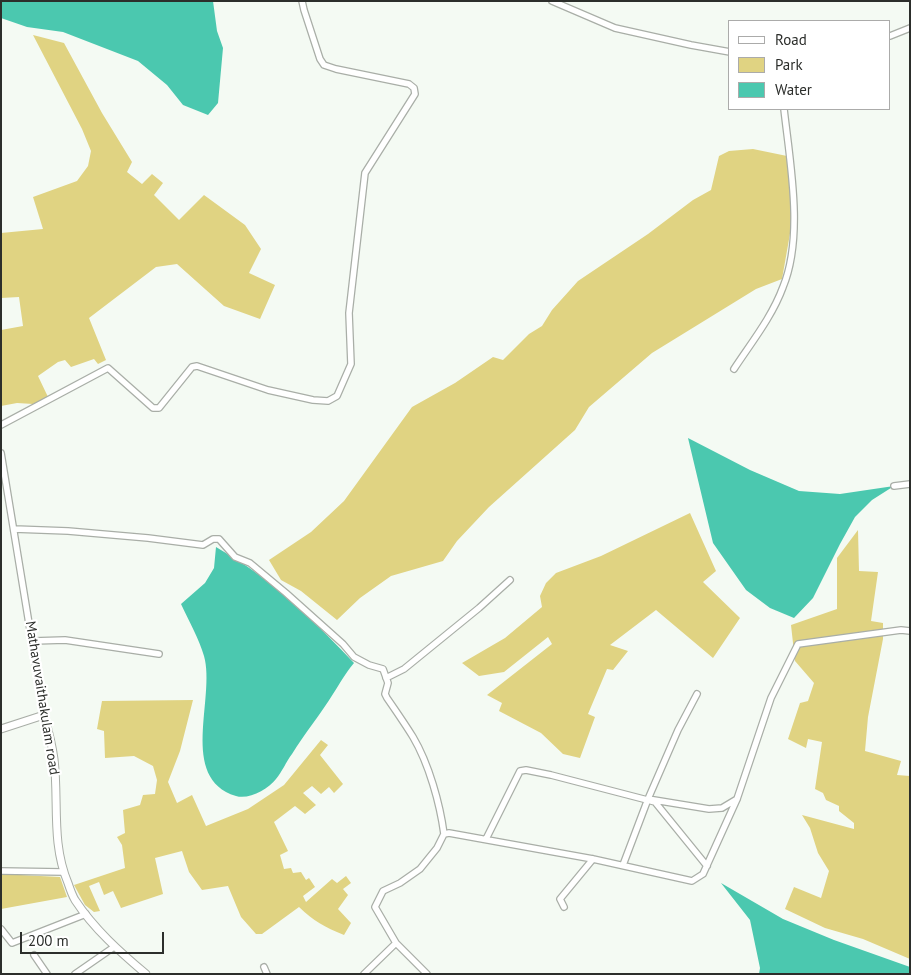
<!DOCTYPE html>
<style>
body{margin:0}
#map{position:relative;width:911px;height:975px;overflow:hidden;background:#f4faf3;font-family:"PT Sans",sans-serif}
canvas{display:block}
.frame{position:absolute;inset:0;border:2px solid #2c2e2b;pointer-events:none}
.legend{position:absolute;left:728px;top:20px;width:162px;height:90px;box-sizing:border-box;background:#fff;border:1px solid #ababaa;margin:0;padding:6px 9px;list-style:none;font-size:15px;color:#2c2e2b}
.legend li{display:flex;align-items:center;gap:10px;height:25px}
.legend b{width:25px;border:1px solid #ababaa}
.scale{position:absolute;left:20px;top:932px;width:144px;height:22px;box-sizing:border-box;border:2px solid #2c2e2b;border-top:0;padding-left:6px;font-size:15px;line-height:18px;white-space:nowrap;color:#2c2e2b;-webkit-text-stroke:4px #fff;paint-order:stroke}
</style>
<div id="map">
<canvas width="911" height="975"></canvas>
<div class="frame"></div>
<ul class="legend">
<li><b style="height:6px;background:#fff"></b>Road</li>
<li><b style="height:14px;background:#e0d382"></b>Park</li>
<li><b style="height:14px;background:#4bc8af"></b>Water</li>
</ul>
<div class="scale">200 m</div>
</div>
<script>
const ctx = document.querySelector('canvas').getContext('2d');
ctx.lineJoin = 'round';
function fill(path, color) {
  ctx.fillStyle = color;
  ctx.fill(path, 'evenodd');
}
function trace(path, color, width, dash) {
  ctx.strokeStyle = color;
  ctx.lineWidth = width;
  ctx.lineCap = dash ? 'butt' : 'round';
  ctx.setLineDash(dash || []);
  ctx.stroke(path);
}
function label(font, color, halo, rows, align = 'center') {
  ctx.font = font + ' "PT Sans",sans-serif';
  ctx.lineWidth = 4.5;
  ctx.setLineDash([]);
  ctx.textBaseline = 'middle';
  ctx.strokeStyle = halo;
  ctx.fillStyle = color;
  for (const [text, x, y, turn = 0] of rows) {
    ctx.save();
    ctx.translate(x, y);
    ctx.rotate((+turn || 0) * Math.PI / 180);
    ctx.textAlign = isNaN(turn) ? turn : align;
    if (halo) ctx.strokeText(text, 0, 0);
    ctx.fillText(text, 0, 0);
    ctx.restore();
  }
}
fill(new Path2D(`
 M33 35 64 43 102 113 132 162 127 172 142 184 152 174 163 183 154 195 179 220 204 195 245 225 261 249 249 273 275 285 260 319 224 306 177 264 156 267 89 318 106 360 98 364 94 359 71 367 65 360 58 362 38 376 48 397 33 404 17 403 1 406V330L23 326 19 297 1 298V233L43 229 33 197 77 181 88 166 91 151 82 129Z
 M753 149 787 156 791 181V228L782 279 756 289 652 353 589 407 575 430 489 507 457 541 443 561 391 576 360 598 337 620 301 591 281 580 269 560 311 532 344 501 412 407 455 383 493 357 503 360 529 334 542 326 552 310 578 281 648 234 693 200 711 190 719 156 729 151Z
 M690 513 716 571 703 582 740 618 713 658 656 610 610 645 628 651 613 670 607 669 588 714 595 717 580 758 563 754 541 733 499 711 502 703 487 695 552 644 548 637 504 672 479 676 462 663 505 638 542 607 540 596 546 583 556 573 601 556Z
 M858 530 859 571 878 572 871 621 883 623V639L868 717 865 751 901 761 897 775 910 776V959L863 939 825 928 785 909 794 887 821 898 829 871 818 853 810 828 802 815 854 829V823L839 811V806L826 800 823 793 815 789 822 742 808 739 806 748 788 739 800 703 808 701 814 683 795 661 791 625 837 609V558Z
 M193 700 180 751 168 782 177 803 192 795 206 826 248 809 284 785 321 740 328 745 320 755 343 784 334 793 329 787 321 794 312 786 303 793 316 805 305 814 295 806 274 822 288 851 280 855 284 869 291 868 293 873 301 872 306 880 309 878 315 887 303 896 306 902 332 879 337 883 346 876 351 883 343 889 348 895 338 909 351 923 344 935C324 927 314 921 299 907L262 934H256L241 917 228 886 202 890 189 872 182 851 155 858 163 894 121 908 113 891 104 895 99 882 89 886 100 911 94 912 85 905 74 885 125 868 122 845 117 837 125 833 123 810 140 805 143 795 155 794 157 780 153 766 134 756 105 758 104 731 97 729 102 701Z
 M1 874 60 877 67 897 1 909Z`), '#e0d382');
fill(new Path2D(`
 M1 1H213L217 31 223 48 218 103 208 115 183 105 167 85 138 61 63 32 27 27 1 18Z
 M688 438 750 470 799 491 840 494 894 486 872 500 855 517 840 544 813 598 794 618 770 608 746 590 713 543Z
 M216 547C229 555 243 563 255 572 291 599 323 630 354 663 344 675 341 682 333 694 320 715 305 733 292 754 286 762 282 772 276 779 268 789 249 800 236 796 178 778 216 698 204 656 199 639 189 621 181 604L205 583 214 568Z
 M721 883 783 919 834 940 910 967V974H759L760 968 750 920Z`), '#4bc8af');
const minor = new Path2D(`
 M552 1 615 28 691 45 730 52
 M890 36 910 28
 M734 369C751 343 772 317 783 287 804 236 790 163 784 109
 M1 425 108 368 153 408H159L192 367 197 366 268 390 313 400 328 401 337 396 351 364 349 313 365 173 415 94 414 88 409 84 336 69 324 65 320 59 304 10 302 1
 M1 453 44 715
 M894 486 910 484
 M14 529 68 531 148 538 203 545 213 539H219L235 557 250 563 286 593 343 644 354 657 369 665 383 669 388 683 385 694 387 698C396 711 405 724 413 737 429 764 440 804 444 834
 M33 641 65 640 159 654
 M386 678 404 669 479 608 510 580
 M648 799 678 730 697 694
 M486 839 520 771 526 770 551 775 655 802 707 866
 M623 865 648 799 709 809 722 808 737 799
 M1 871 63 872
 M564 907 560 899 593 859
 M1 929 12 943 86 914
 M396 943 375 907 383 891 400 883 420 869 437 848 444 834 449 833 593 859 692 881 703 874 737 799 771 698 798 644 901 630 910 631
 M34 955 47 974
 M264 967 267 974
 M75 974 114 947
 M364 974 396 943 427 974`);
const tertiary = new Path2D(`
 M1 729 44 715C48 729 52 744 54 759 59 801 51 843 68 883 70 889 72 895 75 900 94 929 120 952 146 974`);
trace(minor, '#a9aea7', 8);
trace(tertiary, '#a9aea7', 9);
trace(minor, '#fff', 5.5);
trace(tertiary, '#fff', 7);
label('14px', '#2c2e2b', '#fff', [
 ["Mathavuvaithakulam road",42,698,81]
]);
</script>
